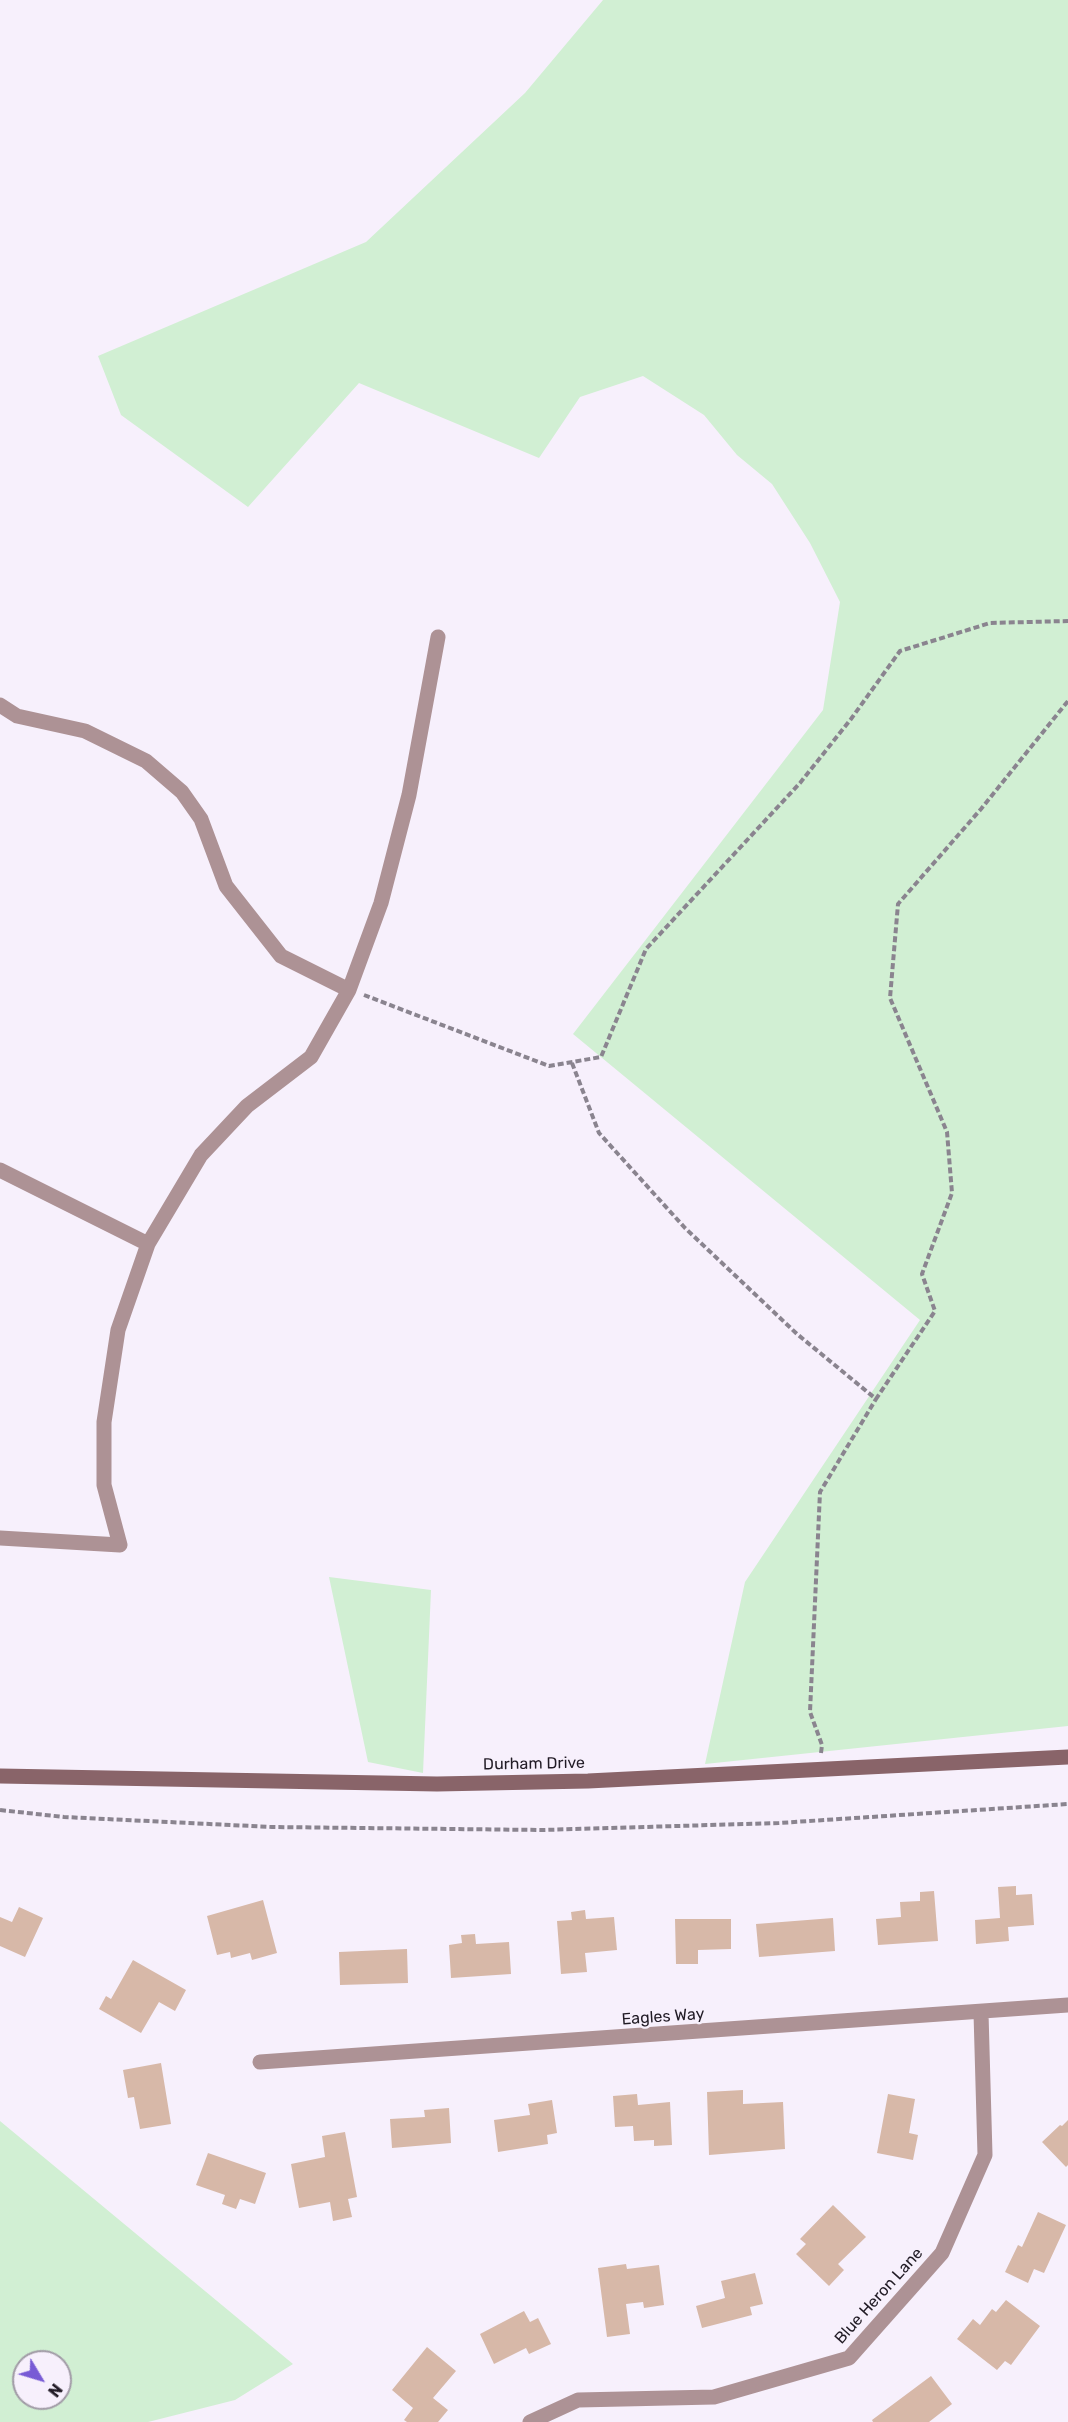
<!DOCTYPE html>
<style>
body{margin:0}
#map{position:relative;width:1068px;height:2422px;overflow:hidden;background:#f7f0fc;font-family:Rubik,sans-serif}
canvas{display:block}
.north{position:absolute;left:12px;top:2350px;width:60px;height:60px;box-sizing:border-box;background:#f7f0fc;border:2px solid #a19ba6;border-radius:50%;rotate:128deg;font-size:16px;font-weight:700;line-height:24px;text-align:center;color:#211b25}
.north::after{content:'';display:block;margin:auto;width:21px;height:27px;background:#785bd5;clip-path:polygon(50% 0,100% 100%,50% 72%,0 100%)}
</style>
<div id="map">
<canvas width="1068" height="2422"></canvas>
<div class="north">N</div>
</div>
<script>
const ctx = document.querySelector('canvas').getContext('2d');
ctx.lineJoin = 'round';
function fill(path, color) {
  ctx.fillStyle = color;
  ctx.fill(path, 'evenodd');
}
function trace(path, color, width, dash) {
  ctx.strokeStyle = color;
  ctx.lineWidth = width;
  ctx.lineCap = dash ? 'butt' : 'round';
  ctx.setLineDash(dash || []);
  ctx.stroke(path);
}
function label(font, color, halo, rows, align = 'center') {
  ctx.font = font + ' Rubik,sans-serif';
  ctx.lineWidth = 4.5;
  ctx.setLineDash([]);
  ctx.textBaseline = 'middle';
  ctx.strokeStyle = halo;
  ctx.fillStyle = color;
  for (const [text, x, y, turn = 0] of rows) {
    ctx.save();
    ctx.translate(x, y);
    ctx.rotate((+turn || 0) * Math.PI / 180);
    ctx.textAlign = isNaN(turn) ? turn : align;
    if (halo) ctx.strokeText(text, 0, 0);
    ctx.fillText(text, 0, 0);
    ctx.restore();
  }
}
fill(new Path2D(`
 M603 0H1068V1726L705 1764 745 1582 920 1320 573 1034 823 710 840 602 810 543 772 484 737 455 704 415 643 376 580 397 539 458 359 383 248 507 121 415 98 356 366 242 525 93Z
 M329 1577 431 1590 423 1773 368 1762Z
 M0 2121 293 2364 235 2400 148 2422H0ZM24 2362H60V2398H24Z`), '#d1efd3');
fill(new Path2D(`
 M1016 1886V1895L1032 1894 1034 1925 1008 1927 1009 1941 976 1944 975 1920 1000 1918 998 1887Z
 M934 1891 938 1941 878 1945 876 1919 901 1917 900 1902 920 1901V1892Z
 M263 1900 277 1953 252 1960 250 1953 231 1958 230 1952 217 1955 207 1916Z
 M19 1907 43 1918 25 1957 0 1946V1917L12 1922Z
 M585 1910 586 1919 614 1917 617 1950 585 1953 587 1972 561 1974 557 1921 572 1920 571 1912Z
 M833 1918 835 1951 759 1957 756 1924Z
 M675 1919H731V1949L698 1950V1964H676Z
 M475 1934 476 1944 509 1942 511 1974 451 1978 449 1945 462 1943 461 1935Z
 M407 1949 408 1983 340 1985 339 1952Z
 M133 1960 186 1990 175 2011 159 2002 141 2033 99 2009 106 1996 111 1999Z
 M161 2063 171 2124 140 2129 134 2097 128 2098 123 2070Z
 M743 2090V2104L783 2102 785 2149 709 2155 707 2092Z
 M637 2094 638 2105 670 2102 672 2145 654 2146V2140L634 2141 633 2126 615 2127 613 2096Z
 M888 2094 915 2099 909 2133 918 2135 913 2160 877 2153Z
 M552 2100 557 2133 547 2135 548 2144 498 2152 494 2120 530 2115 528 2104Z
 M449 2108 451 2143 392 2148 390 2119 425 2117 424 2110Z
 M1068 2120V2165L1066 2167 1042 2142 1060 2125 1062 2126Z
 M345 2132 357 2197 348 2199 352 2217 333 2221 330 2202 299 2208 291 2164 325 2157 322 2136Z
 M208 2153 266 2173 255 2204 240 2199 236 2209 222 2204 225 2195 196 2185Z
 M833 2205 866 2237 838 2264 844 2270 829 2286 796 2254 806 2244 800 2239Z
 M1038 2212 1066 2225 1044 2273 1034 2269 1028 2283 1005 2272 1018 2245 1022 2247Z
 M626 2264 627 2269 659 2265 664 2305 644 2308 643 2302 626 2304 630 2334 607 2337 598 2268Z
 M755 2273 763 2304 750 2307 752 2315 702 2328 696 2306 725 2298 721 2281Z
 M1006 2300 1040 2326 1011 2365 1005 2361 997 2370 957 2339 973 2319 980 2325 992 2309 996 2312Z
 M524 2311 530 2322 538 2318 551 2344 529 2354 526 2348 494 2364 480 2334Z
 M427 2347 456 2371 433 2398 448 2410 438 2422H407L404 2420 413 2408 392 2390Z
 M931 2376 952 2404 929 2422H873L872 2420Z`), '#d7b8a8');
trace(new Path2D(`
 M364 995 549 1066 601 1057 646 949 800 783 851 719 900 651 990 623 1068 621
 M572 1063 599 1133 685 1228 797 1334 876 1399 935 1311 922 1274 952 1193 947 1132 890 998 898 904 981 809 1068 701
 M821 1753 822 1745 810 1712 820 1492 876 1399
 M0 1810 64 1817 272 1827 542 1830 779 1823 1068 1804`), '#8a848f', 4, [6, 3]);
trace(new Path2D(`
 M0 705 17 716 85 731 146 761 182 792 201 819 226 886 281 956 349 990
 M0 1170 148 1244
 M0 1538 120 1545 104 1485V1422L118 1330 148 1244 201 1155 247 1106 311 1057 349 990 381 903 409 795 438 637
 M260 2062 1068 2005
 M530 2422 578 2400 714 2397 849 2358 942 2253 985 2155 981 2013`), '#ad9295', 15);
trace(new Path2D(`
 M0 1776 437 1784 588 1781 1068 1757`), '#896469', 15);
label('16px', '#211b25', '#f7f0fc', [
 ["Durham Drive",534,1764,-1],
 ["Eagles Way",663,2017,-4],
 ["Blue Heron Lane",879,2296,-48]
]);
</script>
